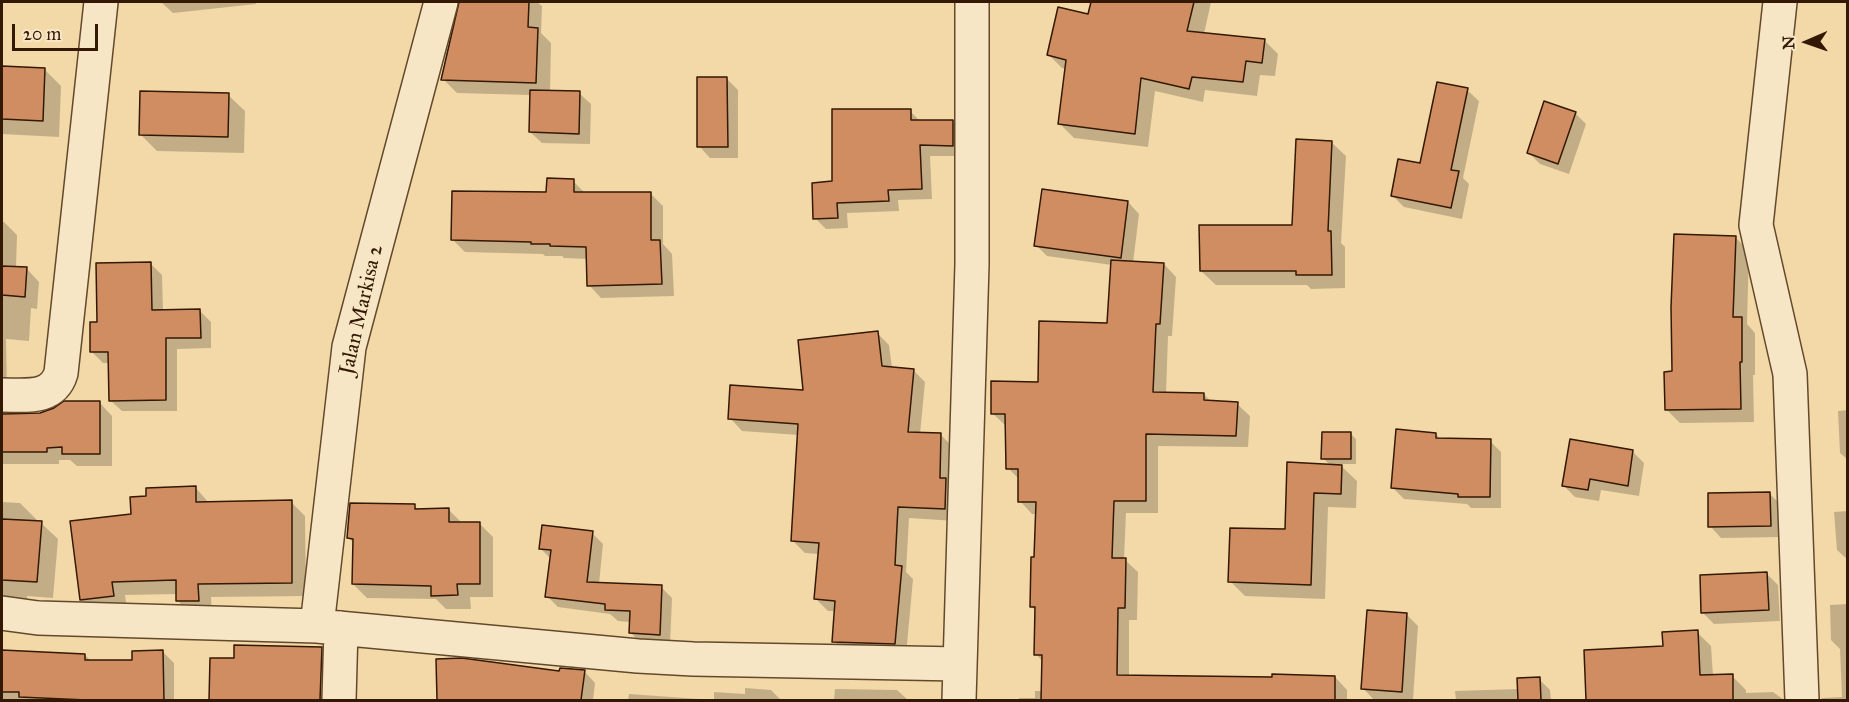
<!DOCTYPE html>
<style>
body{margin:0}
#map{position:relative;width:1849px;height:702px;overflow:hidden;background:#f3d9a8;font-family:"IM FELL Great Primer",serif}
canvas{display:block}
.frame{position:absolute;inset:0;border:3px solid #331903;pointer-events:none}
.north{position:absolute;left:1777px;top:12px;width:60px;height:60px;-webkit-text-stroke:4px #f7e6c6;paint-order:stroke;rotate:268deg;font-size:16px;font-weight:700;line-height:24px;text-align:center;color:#331903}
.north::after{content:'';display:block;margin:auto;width:21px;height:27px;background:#331903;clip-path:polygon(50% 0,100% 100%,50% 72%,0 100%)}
.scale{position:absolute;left:12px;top:24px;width:86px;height:27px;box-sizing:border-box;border:3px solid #331903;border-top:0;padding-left:8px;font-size:18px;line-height:21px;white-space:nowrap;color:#331903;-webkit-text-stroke:4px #f7e6c6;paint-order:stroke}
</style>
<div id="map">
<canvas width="1849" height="702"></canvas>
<div class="frame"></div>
<div class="north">N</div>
<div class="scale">20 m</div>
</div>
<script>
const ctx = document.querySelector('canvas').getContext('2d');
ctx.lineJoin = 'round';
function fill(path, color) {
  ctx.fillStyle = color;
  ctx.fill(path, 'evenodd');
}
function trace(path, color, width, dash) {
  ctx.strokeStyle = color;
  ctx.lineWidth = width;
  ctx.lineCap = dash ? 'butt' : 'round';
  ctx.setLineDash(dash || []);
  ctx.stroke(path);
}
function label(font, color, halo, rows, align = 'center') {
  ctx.font = font + ' "IM FELL Great Primer",serif';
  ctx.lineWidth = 4.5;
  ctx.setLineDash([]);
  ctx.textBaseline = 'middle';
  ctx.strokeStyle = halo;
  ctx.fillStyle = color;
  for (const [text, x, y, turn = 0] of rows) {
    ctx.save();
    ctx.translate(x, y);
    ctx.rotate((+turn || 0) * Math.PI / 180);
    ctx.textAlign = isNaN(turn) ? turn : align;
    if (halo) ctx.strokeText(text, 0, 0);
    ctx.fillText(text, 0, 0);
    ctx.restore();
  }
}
fill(new Path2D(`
 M161 2H255L256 4 173 13Z
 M461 2H537L542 6 541 33 551 43 550 92 579 93 591 104 590 144 542 143 530 132 531 95 457 93 443 79Z
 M1092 2H1211L1204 34 1264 40 1278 54 1275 76 1260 75 1257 96 1205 90 1203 102 1155 91 1148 147 1074 138 1060 124 1066 69 1062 68 1048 54 1089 16Z
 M2 67 44 69 61 86 59 137 2 134Z
 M727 79 738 90V158H710L699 146Z
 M1467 90 1479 101 1463 178 1469 184 1462 219 1404 207 1392 195 1421 165Z
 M228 95 245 111 244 153 157 151 140 134Z
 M910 111 921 122H953L963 133V156H930L932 199 898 200 899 211 847 213 848 228 826 229 815 218 834 183Z
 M1575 113 1586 124 1569 174 1540 164 1528 152Z
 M1331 142 1346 156 1341 243 1345 247V288L1311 289 1307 285H1216L1201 271 1293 226Z
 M573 181 586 194H651L663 206V244L672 254 674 296 601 298 589 285 588 259 564 258 562 256H545L543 254 465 252 453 240Z
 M1128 202 1139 214 1133 263 1164 264 1176 277 1172 336H1168L1166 394H1204L1211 402 1237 404 1250 416 1248 447 1158 446V513H1126L1124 559 1138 572 1137 620H1129V677H1335L1347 690V700H1019V698H1035V691H1042L1043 662 1036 654V611L1032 607 1037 514H1032L1020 501V480L1008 468 1007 426 1005 425 992 413 1039 383 1108 324 1112 265 1047 256 1036 245Z
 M2 222H4L17 235 16 268 27 269 39 282 37 309 31 308 29 341 6 339 7 391 2 396Z
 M1736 238 1749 251 1747 324 1755 333V375H1753L1754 422 1680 423 1666 409 1673 373Z
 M151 264 162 275 163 311H200L211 322V348L177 349V411H122L110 400V363H103L92 352Z
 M877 333 889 345 892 368 913 370 925 382 920 434H940L952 446 956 521 909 518 906 572 913 579 906 655 846 653 834 641 836 611H828L816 599 819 554 805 553 793 541 799 435 742 431 730 418 805 391Z
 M100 403 112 416V466H77L70 460H59V464H2V415H29Z
 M1848 410V460L1840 453 1838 411Z
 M1351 434 1356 439V464H1339L1357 481 1356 508 1328 507 1325 599 1245 596 1230 581 1287 531 1331 466 1323 458Z
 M1436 434 1441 440 1490 441 1501 452V508H1471L1467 504 1404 499 1392 487Z
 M1633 452 1644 463 1639 496 1601 490 1599 501 1575 497 1563 485Z
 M195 487 209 503 291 502 305 516 306 596 211 597 212 614 192 615 178 601V594L125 595 127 610 95 614 81 600 132 515Z
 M1770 494 1781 505 1782 537 1721 538 1710 526Z
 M2 502 20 503 37 520V522L41 523 58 539 53 598 27 596V601L2 600Z
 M414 506 419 510 448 509 463 524 479 523 493 537V597H470L471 609H446L436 599 367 598 353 584 354 543 349 538Z
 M1848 511V560L1837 550 1834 512Z
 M592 533 603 544 599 584 661 587 672 598 670 645 642 644 631 633V622L618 621 610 614 558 607 547 596 551 559 541 549Z
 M1767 574 1778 585 1780 621 1714 624 1703 613Z
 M1848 604V700H1821L1822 698 1842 697 1840 649 1831 640 1830 605Z
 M1407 615 1418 626 1413 700H1374L1363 688Z
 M1697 632 1711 646 1713 676H1732L1746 690V693L1773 692 1784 700H1588L1586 651 1664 648Z
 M321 648 333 660 332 700H211V659L236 660Z
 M2 650 85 655 91 661 134 662 162 651 174 663V700H2Z
 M437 660 560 673 584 671 595 683 593 700H438Z
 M1539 679 1550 690 1551 700H1456L1455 691 1519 689Z
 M745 688 771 690 781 700H628L629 694 714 700V692L745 694Z
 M835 689 897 690 908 700H834Z`), '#0003');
const building = new Path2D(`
 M459 2H529L528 27 538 28 536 83 441 80Z
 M1091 2H1194L1187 31 1265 39 1262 63 1246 61 1243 82 1192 77 1189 89 1141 78 1135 134 1058 124 1066 60 1047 55 1058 7 1088 14Z
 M2 66 45 68 43 121 2 119Z
 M697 77H727L728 147H697Z
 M1437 82 1468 88 1451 170 1459 171 1451 208 1391 196 1398 159 1420 163Z
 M530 90 580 91 579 134 529 132Z
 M140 91 229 93 228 137 139 135Z
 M1544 101 1576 112 1558 164 1527 153Z
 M832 109H911V120H953V146L920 145 922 189 888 190 889 201 837 203 838 218 813 219 812 183 832 181Z
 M1296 139 1332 141 1328 231H1331L1332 275H1296V271H1200L1199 225H1292Z
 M547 178 574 179V192H651V240H660L662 284 587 286 586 247 550 246V244H531V242L451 240 452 191 546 192Z
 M1042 189 1128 201 1121 258 1034 246Z
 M1674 234 1736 236 1733 317H1742V362H1740L1741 409 1665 410 1664 372 1672 371 1671 307Z
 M1111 260 1164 263 1160 324H1156L1153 392 1204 393V400L1238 402 1236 436 1146 434V501H1114L1112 558H1126L1125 608H1118L1117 675 1272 677V674L1335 676V700H1041L1042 655H1034L1035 607H1030L1031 557H1034L1036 502H1018V469H1006L1005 414H991V381L1038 382 1039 321 1107 323Z
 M151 262 152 310 200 309 201 338H166V400L109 401 108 352H90V322H97L96 263Z
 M2 266 27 267 25 297 2 295Z
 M878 331 882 366 914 369 908 432 941 433 940 478H946L945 509 898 507 895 565 902 566 895 644 832 642 835 601 814 599 819 543 791 541 798 424 728 419 730 385 803 390 798 340Z
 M64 401H100V454H62V447L47 448V452H2V414L40 413 54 408Z
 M1396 429 1436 433V438L1491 439 1490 497H1458V494L1391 488Z
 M1322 432H1351V459H1321Z
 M1570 439 1633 450 1628 486 1590 479 1588 490 1562 486Z
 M1287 462 1342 465 1341 494 1314 493 1311 585 1228 582 1230 528 1285 529Z
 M196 486V502L292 500V583L198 584 199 601H176V580L112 582 114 596 80 600 70 521 131 514 130 497 146 496V488Z
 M1770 492 1771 526 1708 527V493Z
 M350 503 415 504V509L449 508V522H480V584H457L458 595 431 596V586L352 584 353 539 347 538Z
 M2 519 42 521 37 582 2 580Z
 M542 525 593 531 587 582 662 585 660 635 629 633 630 611 605 610V604L545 597 551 550 539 549Z
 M1767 572 1769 610 1701 613 1700 575Z
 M1367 610 1407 613 1402 692 1361 689Z
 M1698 630 1700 675 1733 674V700H1586L1584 650 1663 646 1662 632Z
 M234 645 322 647 320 700H209L210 658H234Z
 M2 650 85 654V660H132V651L163 650 164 700H87L19 697V692H2Z
 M462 658 559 671 560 668 585 670 581 700H437L436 659Z
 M1540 677 1541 700H1518L1517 678Z`);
fill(building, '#d08d62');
trace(building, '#331903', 1.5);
const minor = new Path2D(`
 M1780 2 1756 225 1790 374 1802 700
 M2 395C25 395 53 400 61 373L101 2
 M2 613 38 618 317 626 638 656 693 659 959 664
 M317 626 349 347 441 2
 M339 700 341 628
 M959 700 972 264V2`);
trace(minor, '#63492c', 36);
trace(minor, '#f7e6c6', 33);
label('21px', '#331903', '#f7e6c6', [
 ["Jalan Markisa 2",362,310,-77]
]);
</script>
